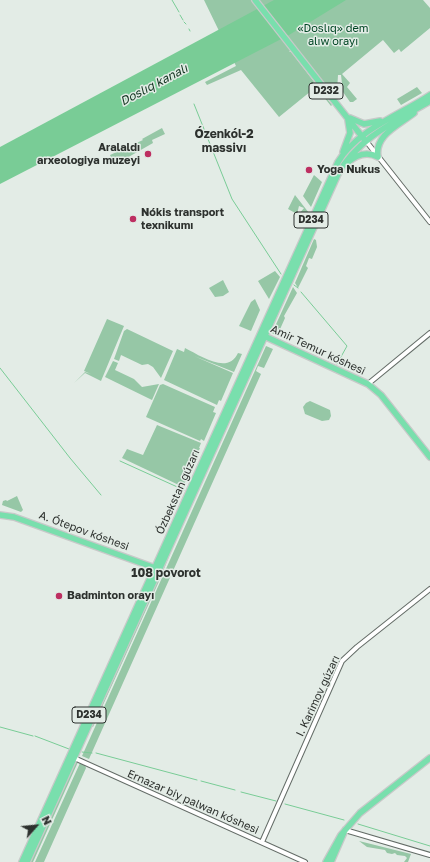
<!DOCTYPE html>
<meta charset="utf-8">
<style>
body{margin:0}
#map{position:relative;width:430px;height:862px;overflow:hidden;background:#e3ece6;font-family:"Golos Text",sans-serif}
canvas{display:block}
.north{position:absolute;left:16px;top:806px;width:40px;height:40px;-webkit-text-stroke:3px #e3ece6;paint-order:stroke;rotate:63deg;font-size:11px;font-weight:700;line-height:16px;text-align:center;color:#2d312e}
.north::after{content:'';display:block;margin:auto;width:14px;height:18px;background:#2d312e;clip-path:polygon(50% 0,100% 100%,50% 72%,0 100%)}
</style>
<div id="map">
<canvas width="430" height="862"></canvas>
<div class="north">N</div>
</div>
<script>
const ctx = document.querySelector('canvas').getContext('2d');
ctx.lineJoin = 'round';
function fill(path, color) {
  ctx.fillStyle = color;
  ctx.fill(path, 'evenodd');
}
function trace(path, color, width, dash) {
  ctx.strokeStyle = color;
  ctx.lineWidth = width;
  ctx.lineCap = dash ? 'butt' : 'round';
  ctx.setLineDash(dash || []);
  ctx.stroke(path);
}
function label(font, color, halo, rows, align = 'center') {
  ctx.font = font + ' "Golos Text",sans-serif';
  ctx.lineWidth = 3;
  ctx.setLineDash([]);
  ctx.textBaseline = 'middle';
  ctx.strokeStyle = halo;
  ctx.fillStyle = color;
  for (const [text, x, y, turn = 0] of rows) {
    ctx.save();
    ctx.translate(x, y);
    ctx.rotate((+turn || 0) * Math.PI / 180);
    ctx.textAlign = isNaN(turn) ? turn : align;
    if (halo) ctx.strokeText(text, 0, 0);
    ctx.fillText(text, 0, 0);
    ctx.restore();
  }
}
fill(new Path2D(`
 M204 0H423L430 8V28L401 52 399 49 394 53 383 40 342 74 350 83 347 87 357 99 353 102H350L343 92 341 75H338L337 92 334 95 295 47 289 52H291L332 105 331 106 316 87 279 117 241 70 207 85 205 82 236 66Z
 M417 87 422 93 401 105 397 99Z
 M162 128 165 134 152 140 153 143 118 163 113 162 110 155 143 140 142 139Z
 M314 175 322 182 311 207 303 196Z
 M295 195 309 213 307 218 299 214 304 208 299 206 297 214 288 209Z
 M314 239 316 240 317 247 312 259 309 258 306 266 308 268 298 288 295 283Z
 M275 271 280 277 269 299 258 281Z
 M223 280 229 292 223 296 215 297 209 288Z
 M293 287 297 293 284 316 285 318 277 336 272 333Z
 M255 299 260 310 251 331 239 326 251 302Z
 M107 319 124 326 101 381 85 373 74 383 85 372 91 374 84 371Z
 M127 329 173 351 161 378 153 367 148 364 142 365 121 355 119 361 114 359 124 331Z
 M266 346 273 349 264 368 258 366 256 371 261 374 89 759 82 756Z
 M185 348C201 356 228 375 238 353L242 354 234 372 194 356 233 373 221 401 219 400 217 405 164 380 177 349 184 352Z
 M113 361 118 363 115 370 134 379 142 387 159 384 152 400 105 377Z
 M163 384 215 407 213 412 216 413 204 441 201 439 200 441 146 417 160 385Z
 M310 401 330 410 331 416 329 420 322 421 305 414 303 407 306 403Z
 M157 425 201 443 199 448H200L183 487 122 458 127 449 143 455Z
 M17 496 23 510 21 512 2 505 3 501 6 500 7 501Z
 M175 541 160 579 93 727H92Z
 M75 762H78L33 862H30Z
 M80 763 85 765 86 768 44 862H35Z
 M359 841 411 854 408 862H404L407 858 405 856 397 855 395 853 392 854 387 853 385 850 367 847Z`), '#96c7a6');
fill(new Path2D(`
 M274 0H346L289 35 0 184V147Z`), '#79cc96');
trace(new Path2D(`
 M172 0 179 12
 M180 15 183 20
 M184 22 186 24
 M189 29 190 31
 M194 104 232 199 281 274
 M294 285 298 288
 M301 292 347 346 337 364
 M0 368 70 458 101 495
 M120 461 184 490
 M0 727 33 736
 M35 736 69 749
 M82 752 92 753
 M96 753 197 780
 M201 781 235 790
 M241 792 276 801
 M285 804 344 820
 M358 824 430 846`), '#79cc96', 1);
const minor = new Path2D(`
 M366 141 430 222
 M368 384 430 333
 M72 757 305 862
 M345 830 430 855
 M262 842 342 661 357 647 430 589`);
const major = new Path2D(`
 M255 0 364 139
 M350 118 364 124 380 121
 M343 152 350 133 348 120
 M378 157C374 135 399 125 414 113
 M347 163C356 155 367 151 378 157
 M262 335 368 384 381 395 430 457
 M0 515 14 517 158 569
 M22 862 338 162C358 129 400 115 430 95
 M27 862 338 174C358 138 396 121 430 101
 M326 862 341 835 360 813 430 758
 M331 862 345 830`);
trace(minor, '#646c67', 6);
trace(major, '#c8c9c9', 8);
trace(minor, '#fff', 4);
trace(major, '#79dfad', 5.5);
for (const [x, y, r, color] of [
 [148,154,4,"#bd2f61"],
 [309,170,4,"#bd2f61"],
 [133,219,4,"#bd2f61"],
 [59,596,4,"#bd2f61"]
]) {
  const dot = new Path2D();
  dot.arc(x, y, r, 0, 2 * Math.PI);
  ctx.fillStyle = color;
  ctx.fill(dot);
  trace(dot, '#e3ece6', 1.5);
}
for (const [x, y, w] of [
 [326,91,34],
 [311,220,34],
 [89,715,34]
]) {
  const box = new Path2D();
  box.roundRect(x - w / 2, y - 8, w, 16, 3);
  ctx.fillStyle = '#e3ece6';
  ctx.fill(box);
  trace(box, '#2d312e', 1);
}
label('bold 10px', '#2d312e', null, [
 ["D232",326,91],
 ["D234",311,220],
 ["D234",89,715]
]);
label('11px', '#024725', '#e3ece6', [
 ["«Doslıq» dem",333,29],
 ["alıw orayı",333,42]
]);
label('bold 11px', '#2d312e', '#e3ece6', [
 ["Aralaldı",140,148,"right"],
 ["arxeologiya muzeyi",140,161,"right"],
 ["Yoga Nukus",317,170],
 ["Nókis transport",141,213],
 ["texnikumı",141,226],
 ["Badminton orayı",67,596]
], 'left');
label('11px', '#2d312e', '#e3ece6', [
 ["Amir Temur kóshesi",318,350,25],
 ["Ózbekstan gúzarı",178,492,-66],
 ["A. Ótepov kóshesi",84,531,20],
 ["I. Karimov gúzarı",318,696,-65],
 ["Ernazar biy palwan kóshesi",193,802,24]
]);
label('italic 12px', '#10341f', '#e3ece6', [
 ["Doslıq kanalı",154,85,-28]
]);
label('bold 12px', '#2d312e', '#e3ece6', [
 ["Ózenkól-2",224,134],
 ["massivı",224,148],
 ["108 povorot",166,573]
]);
</script>
